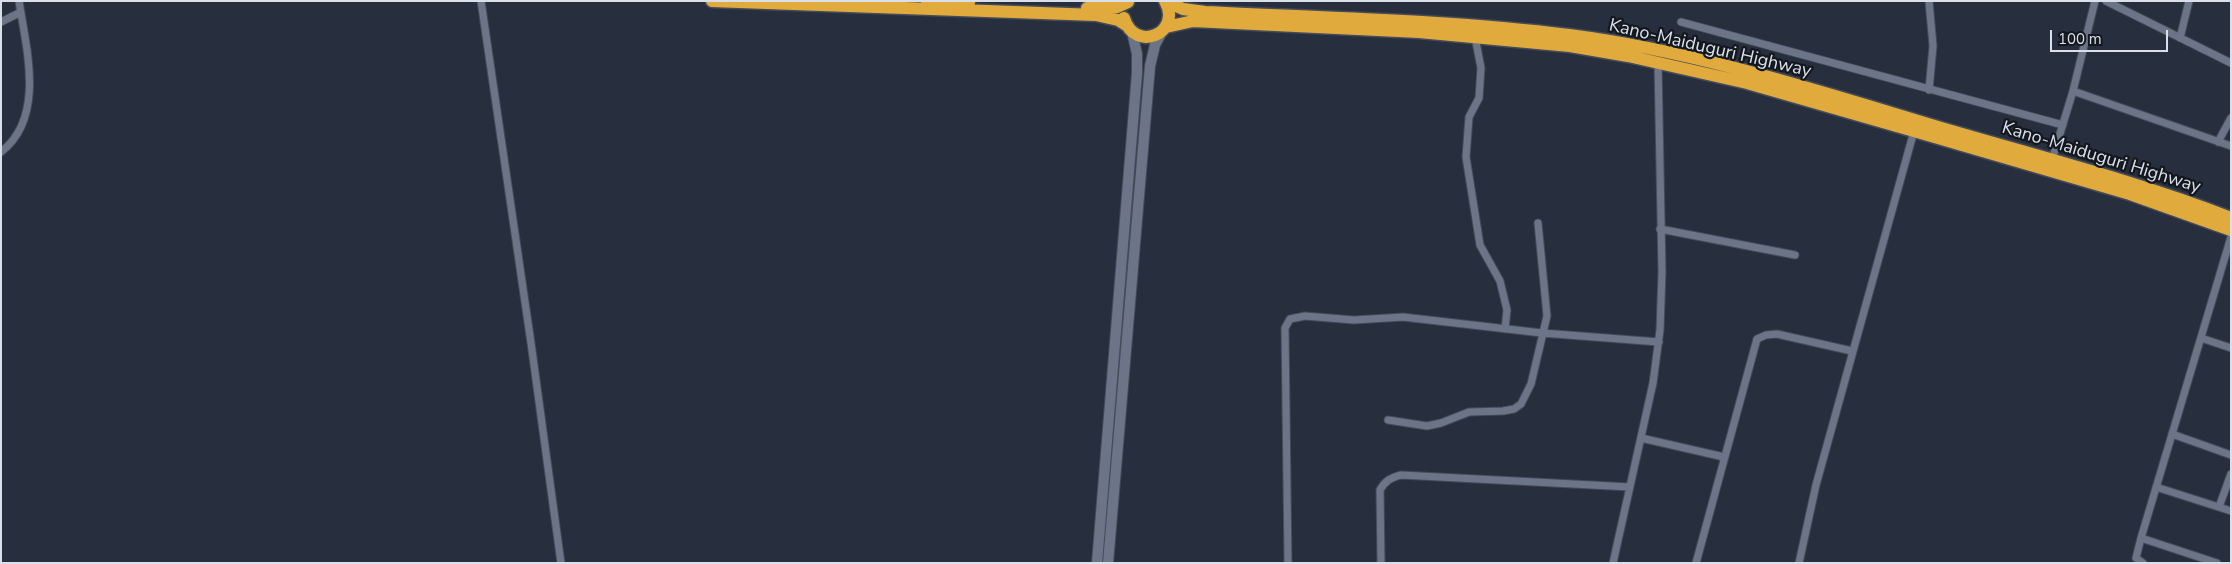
<!DOCTYPE html>
<style>
body{margin:0}
#map{position:relative;width:2232px;height:564px;overflow:hidden;background:#272f3f;font-family:"Nunito Sans",sans-serif}
canvas{display:block}
.frame{position:absolute;inset:0;border:2px solid #dae0ea;pointer-events:none}
.scale{position:absolute;left:2050px;top:30px;width:118px;height:22px;box-sizing:border-box;border:2px solid #dae0ea;border-top:0;padding-left:6px;font-size:15px;line-height:18px;white-space:nowrap;color:#dae0ea;-webkit-text-stroke:4px #13171e;paint-order:stroke}
</style>
<div id="map">
<canvas width="2232" height="564"></canvas>
<div class="frame"></div>
<div class="scale">100 m</div>
</div>
<script>
const ctx = document.querySelector('canvas').getContext('2d');
ctx.lineJoin = 'round';
function trace(path, color, width, dash) {
  ctx.strokeStyle = color;
  ctx.lineWidth = width;
  ctx.lineCap = dash ? 'butt' : 'round';
  ctx.setLineDash(dash || []);
  ctx.stroke(path);
}
function label(font, color, halo, rows, align = 'center') {
  ctx.font = font + ' "Nunito Sans",sans-serif';
  ctx.lineWidth = 4.5;
  ctx.setLineDash([]);
  ctx.textBaseline = 'middle';
  ctx.strokeStyle = halo;
  ctx.fillStyle = color;
  for (const [text, x, y, turn = 0] of rows) {
    ctx.save();
    ctx.translate(x, y);
    ctx.rotate((+turn || 0) * Math.PI / 180);
    ctx.textAlign = isNaN(turn) ? turn : align;
    if (halo) ctx.strokeText(text, 0, 0);
    ctx.fillText(text, 0, 0);
    ctx.restore();
  }
}
const street = new Path2D(`
 M481 1 531 343 561 563
 M2106 1 2231 63
 M1 22 21 12
 M1681 22 2063 125
 M1475 37 1481 68 1479 98 1469 117 1466 157 1480 245 1500 281 1507 310 1505 329
 M2180 38 2189 1
 M1929 90 1933 46 1929 1
 M2073 91 2231 146
 M2218 142 2231 118
 M1 152C46 117 26 48 19 1
 M2052 160 2073 91 2095 1
 M1660 229 1795 255
 M2201 338 2231 348
 M1388 420 1427 426 1441 423 1469 412 1503 411 1514 409 1521 404 1531 384 1547 316 1538 223
 M2172 434 2231 455
 M1641 438 1724 457
 M2156 487 2231 511
 M2219 507 2231 474
 M2141 538 2217 563
 M1288 563 1285 328 1290 319 1305 316 1354 320 1403 317 1542 333 1659 342
 M1381 563 1380 490C1385 481 1390 478 1401 475L1630 487
 M1613 563 1653 383 1660 330 1662 272 1658 63
 M1696 563 1757 339 1766 335 1777 334 1852 351
 M1799 563 1816 485 1914 131
 M2143 563 2136 558 2141 538 2231 237`);
const secondary = new Path2D(`
 M1097 563 1137 73V54L1132 32
 M1108 563 1150 66 1155 45 1162 32`);
const highway = new Path2D(`
 M712 1 1096 15 1118 20 1126 25
 M927 1 969 3
 M1165 1 1183 9 1205 12C1327 18 1448 20 1569 35 1695 51 1818 91 1938 127 2036 156 2136 181 2231 218
 M1087 8 1117 7 1128 2
 M1124 18C1135 54 1183 33 1165 1
 M1166 27 1193 21 1419 32 1570 46 1628 56 1747 83 1914 131 2130 194 2231 230`);
trace(street, '#454b58', 9);
trace(secondary, '#454b58', 12);
trace(highway, '#454b58', 15);
trace(street, '#6c7588', 7);
trace(secondary, '#6c7588', 10);
trace(highway, '#e0ab3c', 12);
label('18px', '#dae0ea', '#13171e', [
 ["Kano-Maiduguri Highway",1710,49,13],
 ["Kano-Maiduguri Highway",2101,158,17]
]);
</script>
